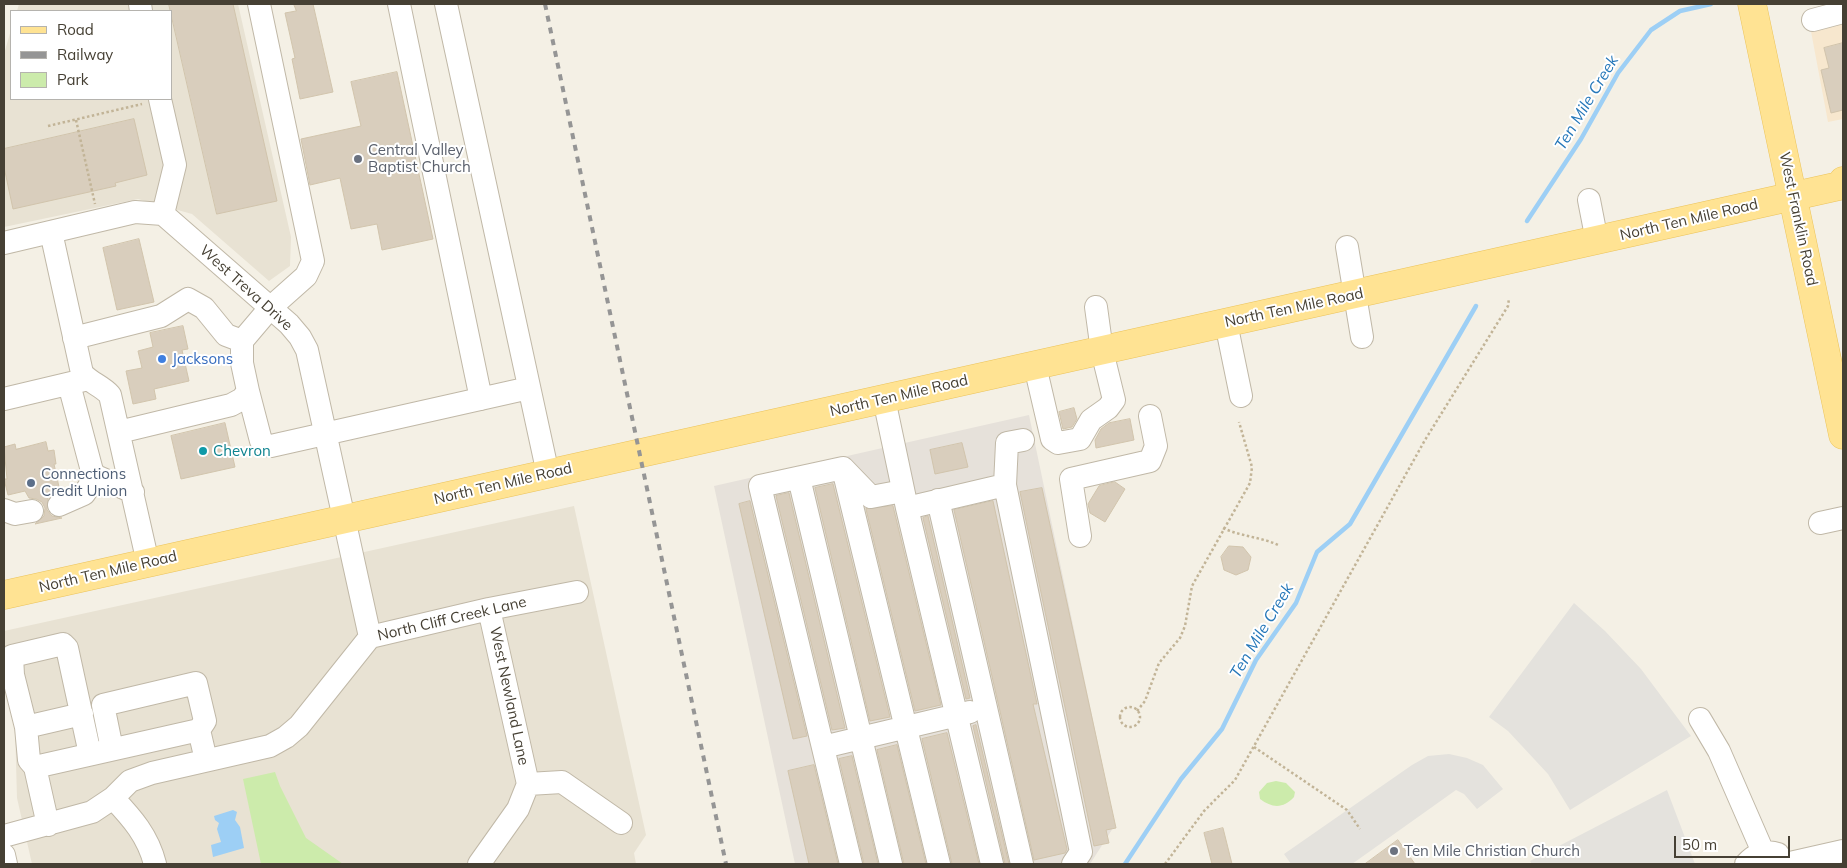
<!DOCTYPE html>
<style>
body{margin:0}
#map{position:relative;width:1847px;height:868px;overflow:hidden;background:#f4f0e5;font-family:Mulish,sans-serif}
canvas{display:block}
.frame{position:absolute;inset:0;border:5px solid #464034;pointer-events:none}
.legend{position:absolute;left:10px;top:10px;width:162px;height:90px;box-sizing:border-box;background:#fff;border:1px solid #b5b3ae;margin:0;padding:6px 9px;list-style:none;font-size:15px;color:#464034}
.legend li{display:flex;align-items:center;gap:10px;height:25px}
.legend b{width:25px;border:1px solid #b5b3ae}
.scale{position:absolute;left:1674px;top:836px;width:116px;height:22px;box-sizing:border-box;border:2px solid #464034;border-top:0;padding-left:6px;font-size:15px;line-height:18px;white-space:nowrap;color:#464034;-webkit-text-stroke:4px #fff;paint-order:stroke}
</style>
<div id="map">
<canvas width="1847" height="868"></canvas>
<div class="frame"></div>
<ul class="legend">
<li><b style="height:6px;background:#ffe393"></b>Road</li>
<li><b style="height:6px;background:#959595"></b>Railway</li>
<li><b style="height:14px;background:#ccebab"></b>Park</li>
</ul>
<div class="scale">50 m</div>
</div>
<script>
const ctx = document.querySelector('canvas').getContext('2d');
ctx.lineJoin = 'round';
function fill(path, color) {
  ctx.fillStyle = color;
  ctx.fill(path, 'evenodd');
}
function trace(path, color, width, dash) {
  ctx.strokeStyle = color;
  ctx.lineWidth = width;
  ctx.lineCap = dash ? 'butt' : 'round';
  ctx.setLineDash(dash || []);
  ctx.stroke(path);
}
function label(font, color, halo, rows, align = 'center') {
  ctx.font = font + ' Mulish,sans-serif';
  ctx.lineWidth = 4;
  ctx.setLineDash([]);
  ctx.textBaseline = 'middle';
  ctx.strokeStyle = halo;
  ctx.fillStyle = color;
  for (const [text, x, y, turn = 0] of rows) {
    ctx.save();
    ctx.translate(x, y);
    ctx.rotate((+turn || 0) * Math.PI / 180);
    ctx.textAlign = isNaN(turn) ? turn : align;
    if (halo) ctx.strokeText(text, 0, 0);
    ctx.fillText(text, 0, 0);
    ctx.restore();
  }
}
fill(new Path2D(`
 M19 4H238L291 237 290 266 269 281 192 214 138 199 4 227V54L11 30V99H171V11H17Z
 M574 506 646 835 634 853 636 864H32L17 798 15 727 4 683V631Z`), '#e8e2d3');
fill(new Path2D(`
 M1836 4H1843V119L1828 122 1807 10Z`), '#f7e7ce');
fill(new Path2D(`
 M1029 415 1115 825 1090 864H795L714 486Z`), '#e6e1da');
fill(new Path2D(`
 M275 772 280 786 306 838 343 864H261L243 779Z
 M1276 781 1286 783 1295 792 1294 797C1283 809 1272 808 1260 799L1259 792 1267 783Z`), '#ccebab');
fill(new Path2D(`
 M1574 603 1605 631 1641 669 1691 736 1570 810 1548 774 1508 731 1489 717Z
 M1449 754 1467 758 1483 765 1503 789 1477 809 1464 794 1456 790 1352 864H1291L1284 854 1412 765 1428 756Z
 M1667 790 1695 864H1532L1530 861Z`), '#e4e2dd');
fill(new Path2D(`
 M233 810 237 812 235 820 240 827 244 848 213 857 211 845 221 842 217 829 219 823 215 820 214 816Z`), '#9dcff5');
trace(new Path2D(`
 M1527 221 1581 139 1618 73 1651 30 1680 11 1711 4
 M1125 864 1181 779 1222 729 1256 660 1296 603 1317 552 1350 524 1476 306`), '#9dcff5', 4.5);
const building = new Path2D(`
 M169 4H233L277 201 217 214Z
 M294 4H313L333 92 300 99 292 59 295 58 285 13 296 11Z
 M1843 43V110L1831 113 1821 70 1829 68 1824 48Z
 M397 72 433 239 382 250 377 224 351 229 340 178 310 185 301 139 361 126 351 82Z
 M134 119 147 175 115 183 116 186 13 209 4 167V149Z
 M139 239 154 302 117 310 103 248Z
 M183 326 188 349 182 350 189 381 154 389 156 399 133 404 126 371 142 368 138 351 153 347 150 333Z
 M1074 408 1077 419 1072 427 1063 429 1059 412Z
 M1130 419 1134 440 1096 448 1095 440 1101 429 1109 423Z
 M225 423 235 467 181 479 171 436Z
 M46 442 48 451 54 450 56 464H54L59 487 55 488 56 492 48 498 47 510 52 516 62 518 35 524 44 516 45 508 42 502 36 499 29 498 25 491 8 495 4 479H7L4 447 15 444 16 449Z
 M962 443 968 467 935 474 930 450Z
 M1115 482 1125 489 1105 522 1090 513 1088 504 1099 486Z
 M833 484 890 717 870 721 815 488Z
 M1042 488 1116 828 1106 830 1109 843 1094 846 1020 492Z
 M789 493 845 728 832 730 776 496Z
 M750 501 807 736 793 739 739 504Z
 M993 501 1037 704H1033L1067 849 1065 853 1034 860 954 510Z
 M893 506 941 705 915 711 866 509Z
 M928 516 970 698 966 699 923 518Z
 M1229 546 1243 547 1251 557 1248 570 1236 575 1224 570 1221 557Z
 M976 725 1009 864H1005L973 726Z
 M947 733 979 864H952L922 739Z
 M897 745 926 864H904L877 750Z
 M852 756 878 864H864L839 759Z
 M814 765 838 864H809L788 771Z
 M1223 828 1232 864H1212L1204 833Z
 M1398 840 1415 864H1365Z`);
fill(building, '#d9cebd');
trace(building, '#d1c4ac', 1);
const minor = new Path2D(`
 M140 4 141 11
 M399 4 481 399
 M446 4 548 474
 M1813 20 1843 12
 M160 99 175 165 163 214
 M1589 200 1597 241
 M163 214 289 324 300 337 307 350 370 637
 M51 232 82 373C90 383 101 385 110 395L148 563
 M4 243 135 212 163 214
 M1347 247 1362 337
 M1226 323 1241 396
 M74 338 161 316 188 299 204 308 226 335 242 341 270 308 306 276 313 261 259 4
 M1035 366 1052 439 1058 443 1080 439 1091 420 1108 408 1114 400 1102 351 1096 307
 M69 384 92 471 96 476 133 492
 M248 391 261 441 266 445 271 446 529 388
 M4 399 84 380
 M884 399 907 508 992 864
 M119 432 231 405 242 399 248 391 242 363V341
 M843 469 939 864
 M799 478 891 864
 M1005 485 1007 443 1023 440
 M938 500 1022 864
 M59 505 84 494 96 476
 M907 508 1005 485 1081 852 1073 864
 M4 510 15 514 32 511
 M1820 523 1843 518
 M1080 536 1071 479 1150 461 1156 446 1150 416
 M489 609 528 784
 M1700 719 1719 751 1763 852
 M26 727 13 675 12 656 63 644 67 648 90 754
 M823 747 970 712
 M112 749 103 705 196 683 205 721 199 730
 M35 767 199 730 206 760
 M528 784 562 782 621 823
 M113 798C132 818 148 836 155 864
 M48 825 35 767 29 760 26 727 82 714
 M4 836 92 812 113 798 130 781 152 773 270 746 286 737 299 726 370 637 489 609 577 592
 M4 855 6 864
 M1790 863 1843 851
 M479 864 518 809 528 784
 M851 864 760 486 843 468 871 497 903 491
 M1746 864C1754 855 1765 849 1778 854`);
const major = new Path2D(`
 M1752 4 1843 435
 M4 595 1839 186 1843 181`);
trace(minor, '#c0b8a7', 24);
trace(major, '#ebc35b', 29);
trace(new Path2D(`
 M76 120 95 204
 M48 126 142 104
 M1223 528C1242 537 1263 537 1280 546
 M1120 717a10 10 0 1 1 20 0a10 10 0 1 1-20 0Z
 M1137 711 1145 701 1159 663 1180 638 1185 626 1192 586 1250 483 1252 467 1239 422
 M1254 747 1347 810 1360 829
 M1165 864 1204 811 1235 780 1425 440 1508 306 1509 298`), '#c2b497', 2.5, [2.5, 2.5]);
trace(minor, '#fff', 22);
trace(major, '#ffe393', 28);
trace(new Path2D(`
 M545 4 726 864`), '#959595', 4, [6, 6]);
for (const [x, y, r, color] of [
 [358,159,5,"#6b7280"],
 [162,359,5,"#3f7fe0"],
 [203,451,5,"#0f9aa8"],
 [31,483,5,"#5c6f8a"],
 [1394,851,5,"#6b7280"]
]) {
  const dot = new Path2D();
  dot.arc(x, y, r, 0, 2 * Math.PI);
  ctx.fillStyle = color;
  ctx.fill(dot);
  trace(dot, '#fff', 2);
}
label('15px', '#5b616d', '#fff', [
 ["Central Valley",368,150],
 ["Baptist Church",368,167],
 ["Ten Mile Christian Church",1404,851]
], 'left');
label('15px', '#464034', '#fff', [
 ["West Franklin Road",1798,219,78],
 ["North Ten Mile Road",1689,220,-13],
 ["West Treva Drive",246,288,42],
 ["North Ten Mile Road",1294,308,-12],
 ["North Ten Mile Road",899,396,-13],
 ["North Ten Mile Road",503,484,-13],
 ["North Ten Mile Road",108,572,-13],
 ["North Cliff Creek Lane",452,619,-13],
 ["West Newland Lane",509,696,78]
]);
label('15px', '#366cbe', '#fff', [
 ["Jacksons",172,359]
], 'left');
label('15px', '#0d838f', '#fff', [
 ["Chevron",213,451]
], 'left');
label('15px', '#4e5e75', '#fff', [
 ["Connections",41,474],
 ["Credit Union",41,491]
], 'left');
label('italic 16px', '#2678b9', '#fff', [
 ["Ten Mile Creek",1587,103,-59],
 ["Ten Mile Creek",1262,631,-59]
]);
</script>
